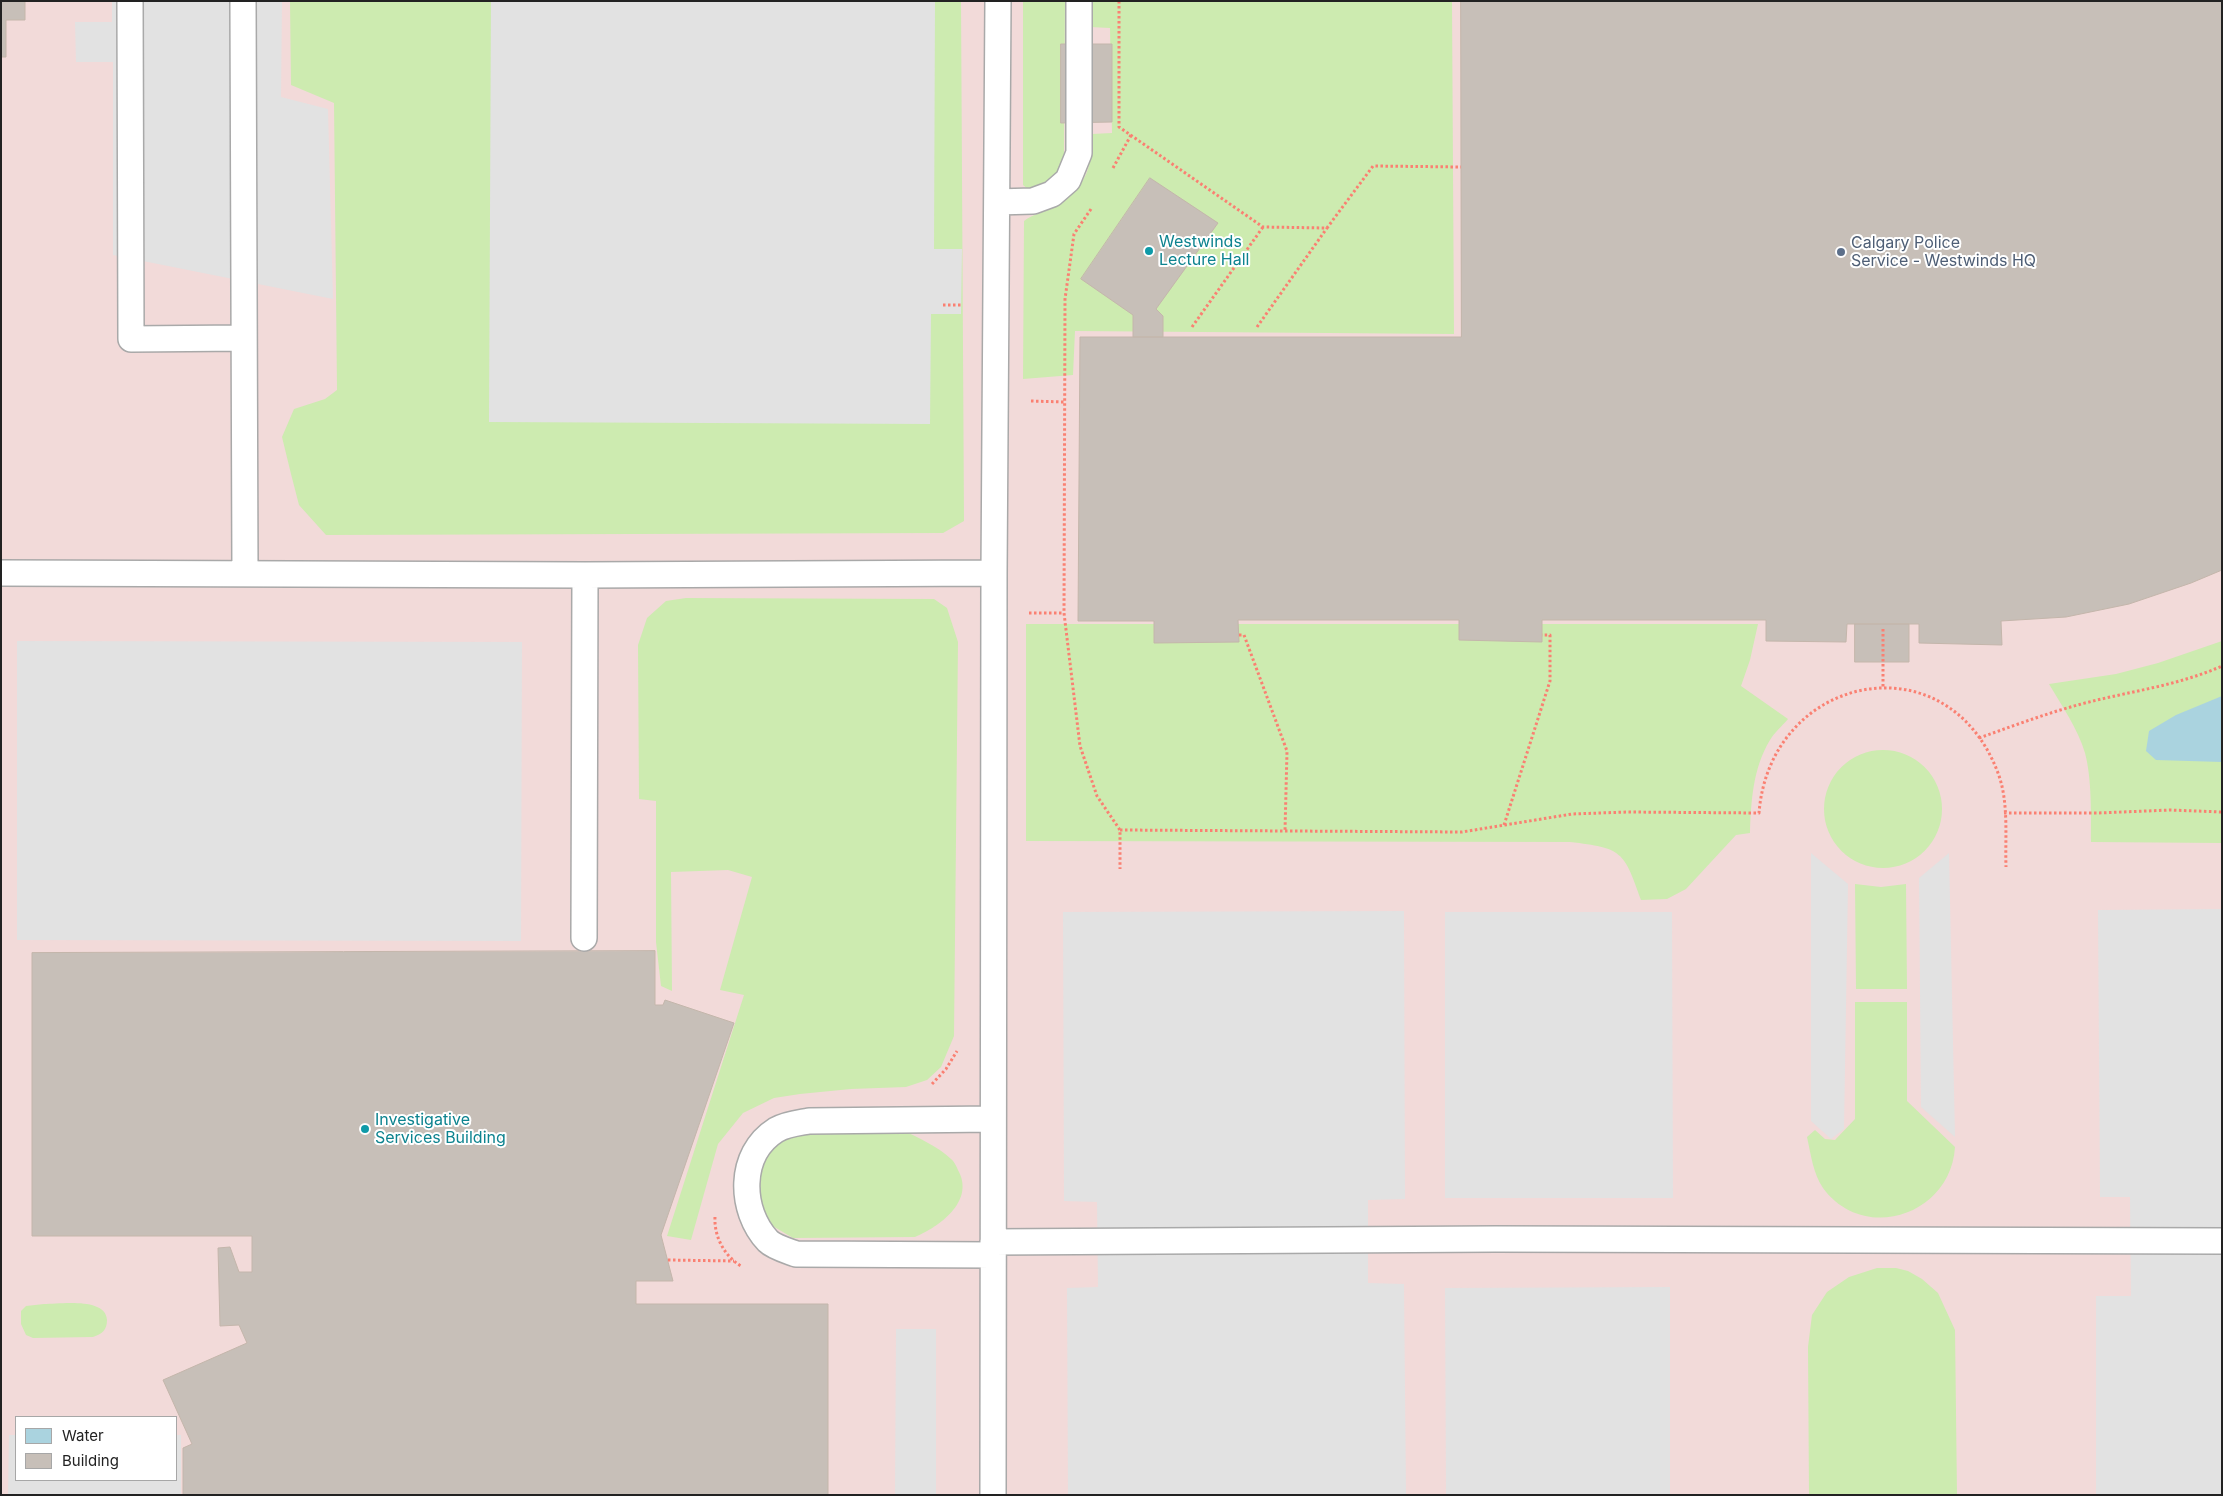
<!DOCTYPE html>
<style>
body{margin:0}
#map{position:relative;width:2223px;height:1496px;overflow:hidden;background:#f2efe9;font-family:Inter,sans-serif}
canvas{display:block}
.frame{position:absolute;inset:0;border:2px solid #222;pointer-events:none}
.legend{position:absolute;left:15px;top:1416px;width:162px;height:65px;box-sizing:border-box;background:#fff;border:1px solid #a7a7a7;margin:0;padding:6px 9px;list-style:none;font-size:15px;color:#222}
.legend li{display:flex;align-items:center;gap:10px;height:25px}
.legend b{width:25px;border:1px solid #a7a7a7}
</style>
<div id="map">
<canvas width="2223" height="1496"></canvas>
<div class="frame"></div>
<ul class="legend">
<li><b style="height:14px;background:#aad3df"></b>Water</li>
<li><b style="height:14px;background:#c7bfb8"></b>Building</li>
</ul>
</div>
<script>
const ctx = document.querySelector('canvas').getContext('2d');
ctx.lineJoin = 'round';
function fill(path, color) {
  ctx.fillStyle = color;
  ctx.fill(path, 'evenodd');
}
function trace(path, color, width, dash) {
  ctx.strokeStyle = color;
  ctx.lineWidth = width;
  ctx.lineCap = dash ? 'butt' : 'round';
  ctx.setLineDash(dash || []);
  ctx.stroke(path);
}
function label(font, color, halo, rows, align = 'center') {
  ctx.font = font + ' Inter,sans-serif';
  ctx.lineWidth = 4;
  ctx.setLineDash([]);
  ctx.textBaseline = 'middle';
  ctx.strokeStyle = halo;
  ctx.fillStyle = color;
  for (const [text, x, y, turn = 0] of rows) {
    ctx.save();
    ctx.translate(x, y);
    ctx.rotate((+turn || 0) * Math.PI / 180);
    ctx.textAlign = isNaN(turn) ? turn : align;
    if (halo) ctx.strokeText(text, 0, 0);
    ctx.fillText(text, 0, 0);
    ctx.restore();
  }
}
fill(new Path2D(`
 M1 1H2222V1495H1ZM16 1417H176V1480H16Z`), '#f2dad9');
fill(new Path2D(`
 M290 1H961L964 521 943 533 326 535 299 505 291 474 282 437 294 409 325 399 337 390 334 103 291 85Z
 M1023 1H1065L1064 157C1056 181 1052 181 1029 190L1023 185Z
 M1090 1H1452L1454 334 1075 331 1073 375 1023 379 1024 221C1033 214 1045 212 1055 207 1070 200 1083 184 1088 169 1091 159 1090 145 1092 134L1112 133 1110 28 1090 27Z
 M686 598 934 599 947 608 958 642 954 1036 941 1067 927 1080 906 1087 851 1089 800 1094 774 1098 743 1113 718 1144 691 1240 667 1236 744 995 720 990 752 877 728 870 671 872 672 991 661 986 656 942V801L639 799 638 645 647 618 666 601Z
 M1026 624H1758L1750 660 1741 686 1788 719C1782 726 1774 733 1770 740 1753 768 1751 801 1750 833L1736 835 1686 889 1667 899 1641 900C1624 851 1622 848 1570 842L1026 841Z
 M2222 641V843L2091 842C2091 816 2092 779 2085 753 2078 729 2062 706 2049 684L2116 674 2158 663Z
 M1824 809a59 59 0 1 1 118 0a59 59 0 1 1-118 0Z
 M1855 884 1881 887 1906 884 1907 989H1856Z
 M1855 1002H1907V1101L1955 1147C1951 1215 1864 1244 1823 1188 1813 1173 1811 1155 1807 1137L1815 1130 1825 1139 1835 1140 1855 1119Z
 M902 1130C919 1138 937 1146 951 1159 955 1162 957 1168 959 1172 974 1202 939 1227 915 1237L793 1238 771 1225 759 1201 761 1175 769 1148 791 1135Z
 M1877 1268H1896L1908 1271 1922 1279 1938 1293 1955 1330 1957 1495H1809L1808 1347 1812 1315 1827 1292 1849 1277Z
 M44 1304C60 1304 106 1297 107 1320 107 1330 102 1334 93 1337L33 1338 26 1335 21 1324V1311L26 1306Z`), '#cdebb0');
fill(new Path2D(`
 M112 1H282L281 97 328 109 333 299 113 255V62H76L75 22H112Z
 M491 1H935L934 249H962L961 314H931L930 424 489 422Z
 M17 641 522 642 521 941 17 940Z
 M1811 853 1848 884 1844 1129 1831 1139 1811 1121Z
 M1949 853 1955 1137 1921 1107 1919 878Z
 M2222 909V1495H2096V1296H2131L2130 1197H2100L2098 910Z
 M1404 911 1405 1199 1368 1200V1283L1404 1284 1406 1495H1068L1067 1288 1098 1287 1097 1202 1064 1201 1063 912Z
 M1445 912H1672L1673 1198H1445Z
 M1670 1287V1495H1446L1445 1288Z
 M896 1329H936V1495H895Z
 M9 1435H16V1480H176V1435H181V1495H8Z`), '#e2e2e2');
fill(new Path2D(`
 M2222 696V762L2156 760 2146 751 2149 731 2176 715Z`), '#aad3df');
const building = new Path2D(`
 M1 1H25V20H6V57H1Z
 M1461 1H2222V570L2191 583 2129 604 2066 617 2001 621 2002 645 1919 643V624H1847L1846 642 1766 641V620H1542V642L1459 640V620H1238L1239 642 1154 643V621H1078L1080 337H1461Z
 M1061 44H1112V122L1061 123Z
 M1150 178 1218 223 1156 309 1163 316V337H1133V315L1081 279Z
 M1855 624H1909V662H1855Z
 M655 951V1005H663L665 1000 734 1023 661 1235 673 1281H636V1304H828V1495H183V1448L192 1444 163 1380 247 1343 239 1325 220 1326 218 1248 230 1247 239 1272H252V1236H32V953Z`);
fill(building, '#c7bfb8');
trace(building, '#c4b6ab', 1);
const lane = new Path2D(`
 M130 1 131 339 244 338
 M243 1 245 574
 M997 202 1033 201 1052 194 1068 180 1079 153V1
 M1 573 585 575 994 573
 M584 938 585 575
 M993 1242 1495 1239 2222 1241
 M993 1255 796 1254C788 1251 774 1247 768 1241 739 1210 738 1154 776 1130 786 1124 798 1123 809 1121L993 1119
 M993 1495 994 573 998 1`);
trace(lane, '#a9a9a9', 28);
trace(new Path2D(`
 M1119 1V127L1263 227 1327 228 1373 166 1461 167
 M1113 168 1131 135
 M1091 209 1074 234 1065 299 1064 613 1080 746 1097 796 1120 830V869
 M943 305H961
 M1192 327 1263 227
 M1257 327 1327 228
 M1031 401 1064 402
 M1029 613H1064
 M1883 629V688
 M1239 635H1244L1287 751 1285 831
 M1979 738C2010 727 2042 715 2074 706 2123 692 2175 687 2222 666
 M2004 813H2098L2170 810 2222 812
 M1504 825 1550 681V635H1542
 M1120 830 1462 832 1572 814 1627 812 1759 813C1770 674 1947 637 1998 773 2009 802 2005 837 2006 867
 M932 1084 946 1069 957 1051
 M715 1217C714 1236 724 1256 741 1266
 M668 1260 734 1261`), '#fa8072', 3, [2.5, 2.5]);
trace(lane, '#fff', 25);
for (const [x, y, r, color] of [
 [1149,251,5,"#0f9aa8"],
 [1841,252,5,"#5c6f8a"],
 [365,1129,5,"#0f9aa8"]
]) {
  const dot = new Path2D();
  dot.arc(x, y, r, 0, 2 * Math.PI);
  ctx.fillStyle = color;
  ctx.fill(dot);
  trace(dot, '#fff', 2);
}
label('16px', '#0d838f', '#fff', [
 ["Westwinds",1159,242],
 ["Lecture Hall",1159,260],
 ["Investigative",375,1120],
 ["Services Building",375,1138]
], 'left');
label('16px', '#4e5e75', '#fff', [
 ["Calgary Police",1851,243],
 ["Service - Westwinds HQ",1851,261]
], 'left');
</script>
